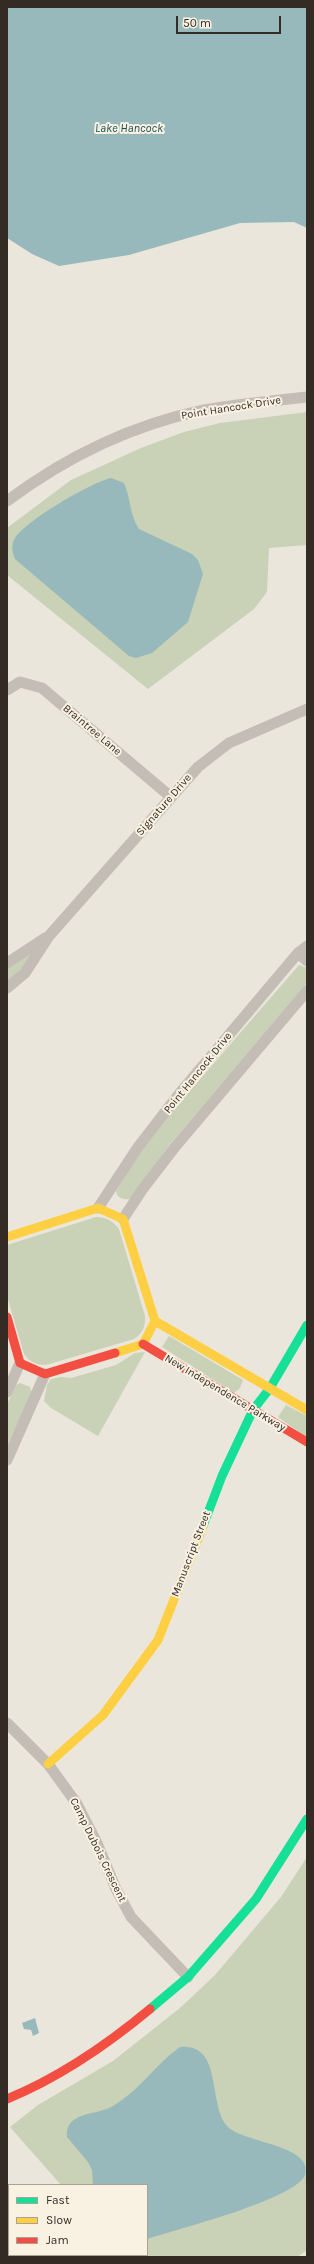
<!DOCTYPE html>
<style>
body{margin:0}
#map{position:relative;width:314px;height:2264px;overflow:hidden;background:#ebe6dc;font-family:Karla,sans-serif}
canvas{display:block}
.frame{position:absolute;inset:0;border:8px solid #342b25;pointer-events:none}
.legend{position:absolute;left:8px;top:2184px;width:140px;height:72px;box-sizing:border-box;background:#f9f1e2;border:1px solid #aaa296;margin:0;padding:5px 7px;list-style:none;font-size:12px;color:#342b25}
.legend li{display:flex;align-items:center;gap:8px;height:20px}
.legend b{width:20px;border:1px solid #aaa296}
.scale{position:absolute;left:176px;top:16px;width:105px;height:18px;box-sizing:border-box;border:2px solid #342b25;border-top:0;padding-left:5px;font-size:12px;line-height:14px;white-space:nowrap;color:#342b25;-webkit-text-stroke:3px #f9f1e2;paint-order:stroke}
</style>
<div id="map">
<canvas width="314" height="2264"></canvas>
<div class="frame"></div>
<ul class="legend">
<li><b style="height:5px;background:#16e098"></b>Fast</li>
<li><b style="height:5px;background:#ffcf43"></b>Slow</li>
<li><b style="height:5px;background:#f24e42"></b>Jam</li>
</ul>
<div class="scale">50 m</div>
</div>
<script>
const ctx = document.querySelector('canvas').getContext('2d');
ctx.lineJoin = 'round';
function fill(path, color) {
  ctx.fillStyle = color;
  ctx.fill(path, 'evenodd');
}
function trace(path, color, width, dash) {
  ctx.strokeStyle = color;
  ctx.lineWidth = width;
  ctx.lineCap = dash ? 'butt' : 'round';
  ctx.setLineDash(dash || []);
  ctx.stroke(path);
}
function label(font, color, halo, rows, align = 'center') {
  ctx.font = font + ' Karla,sans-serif';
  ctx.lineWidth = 4;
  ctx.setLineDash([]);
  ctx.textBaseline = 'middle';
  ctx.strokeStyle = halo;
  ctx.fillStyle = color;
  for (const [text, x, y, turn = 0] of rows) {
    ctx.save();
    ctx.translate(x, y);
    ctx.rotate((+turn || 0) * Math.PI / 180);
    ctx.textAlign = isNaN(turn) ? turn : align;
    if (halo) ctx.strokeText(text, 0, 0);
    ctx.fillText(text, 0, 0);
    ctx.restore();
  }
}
fill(new Path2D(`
 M307 412V545L269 548 267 592 254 609 148 689 7 575V528L71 480 141 448 184 432 220 423Z
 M35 949 29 962 7 982V966Z
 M299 965 307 968V983L170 1144 130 1199C124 1200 116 1198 116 1191L135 1160 162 1123Z
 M96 1217C106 1217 113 1221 119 1229L145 1316C146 1326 142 1334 134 1339L46 1365C37 1365 29 1362 24 1354L7 1296V1245Z
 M169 1336 243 1380 240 1388 234 1393 162 1347Z
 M145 1352 98 1436 51 1408 44 1401 47 1385 51 1379 61 1377 71 1378 116 1365 135 1353Z
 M20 1383 30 1387 32 1393 7 1445V1404L16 1385Z
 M286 1405 307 1416V1438L278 1417Z
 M307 1857V2250L297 2257H29L30 2255H147V2185H61L10 2127 38 2105 113 2061 180 2008 215 1975 281 1897Z`), '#c9d1b6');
fill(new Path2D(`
 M7 7H307V228L294 222 240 223 129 255 59 266 32 254 7 238Z
 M111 478 124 483C131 498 129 514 139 529L192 554 198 560 203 574 188 622 152 653 136 658 129 656 15 559C12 552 11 544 15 538 27 520 90 483 111 478Z
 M35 2018 39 2033 33 2036 31 2030 24 2029 22 2023Z
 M180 2047C224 2043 207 2106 228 2127 244 2143 314 2145 305 2175 296 2199 175 2230 147 2239V2185H93L92 2170 88 2162 67 2137C65 2111 96 2116 113 2106 139 2091 157 2063 180 2047Z`), '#98b9bc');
trace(new Path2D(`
 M7 501C66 457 131 425 204 410 238 404 273 401 307 397
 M7 690 20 682 42 688 171 797
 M298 953 307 961
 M7 963 45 938
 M7 988 25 973 49 936 198 767 229 743 307 709
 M98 1208 138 1147 179 1094 298 953 307 946
 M123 1219 142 1190 175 1147 307 991
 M7 1392 20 1363
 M7 1460 45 1374
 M7 1723 48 1764 77 1804 97 1843 116 1889 131 1917 188 1977`), '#c3bdb6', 11);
trace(new Path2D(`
 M203 1526 222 1476 253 1410 270 1388 307 1325
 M150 2009 188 1977 256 1899 307 1819`), '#16e098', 9);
trace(new Path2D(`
 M7 1237 98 1208 123 1219 155 1321 143 1344 115 1353
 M155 1321 307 1410
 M48 1764 103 1715 158 1640 203 1526`), '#ffcf43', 9);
trace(new Path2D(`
 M7 1317 20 1363 45 1374 115 1353
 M143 1344 307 1442
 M7 2099C58 2078 108 2044 150 2009`), '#f24e42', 9);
label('11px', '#342b25', '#f9f1e2', [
 ["Point Hancock Drive",231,408,-9],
 ["Braintree Lane",92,730,40],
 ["Signature Drive",164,805,-49],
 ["Point Hancock Drive",198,1073,-51],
 ["New Independence Parkway",225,1393,31],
 ["Manuscript Street",191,1554,-69],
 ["Camp Dubois Crescent",98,1850,64]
]);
label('italic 12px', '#1a4c56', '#f9f1e2', [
 ["Lake Hancock",129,129]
]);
</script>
